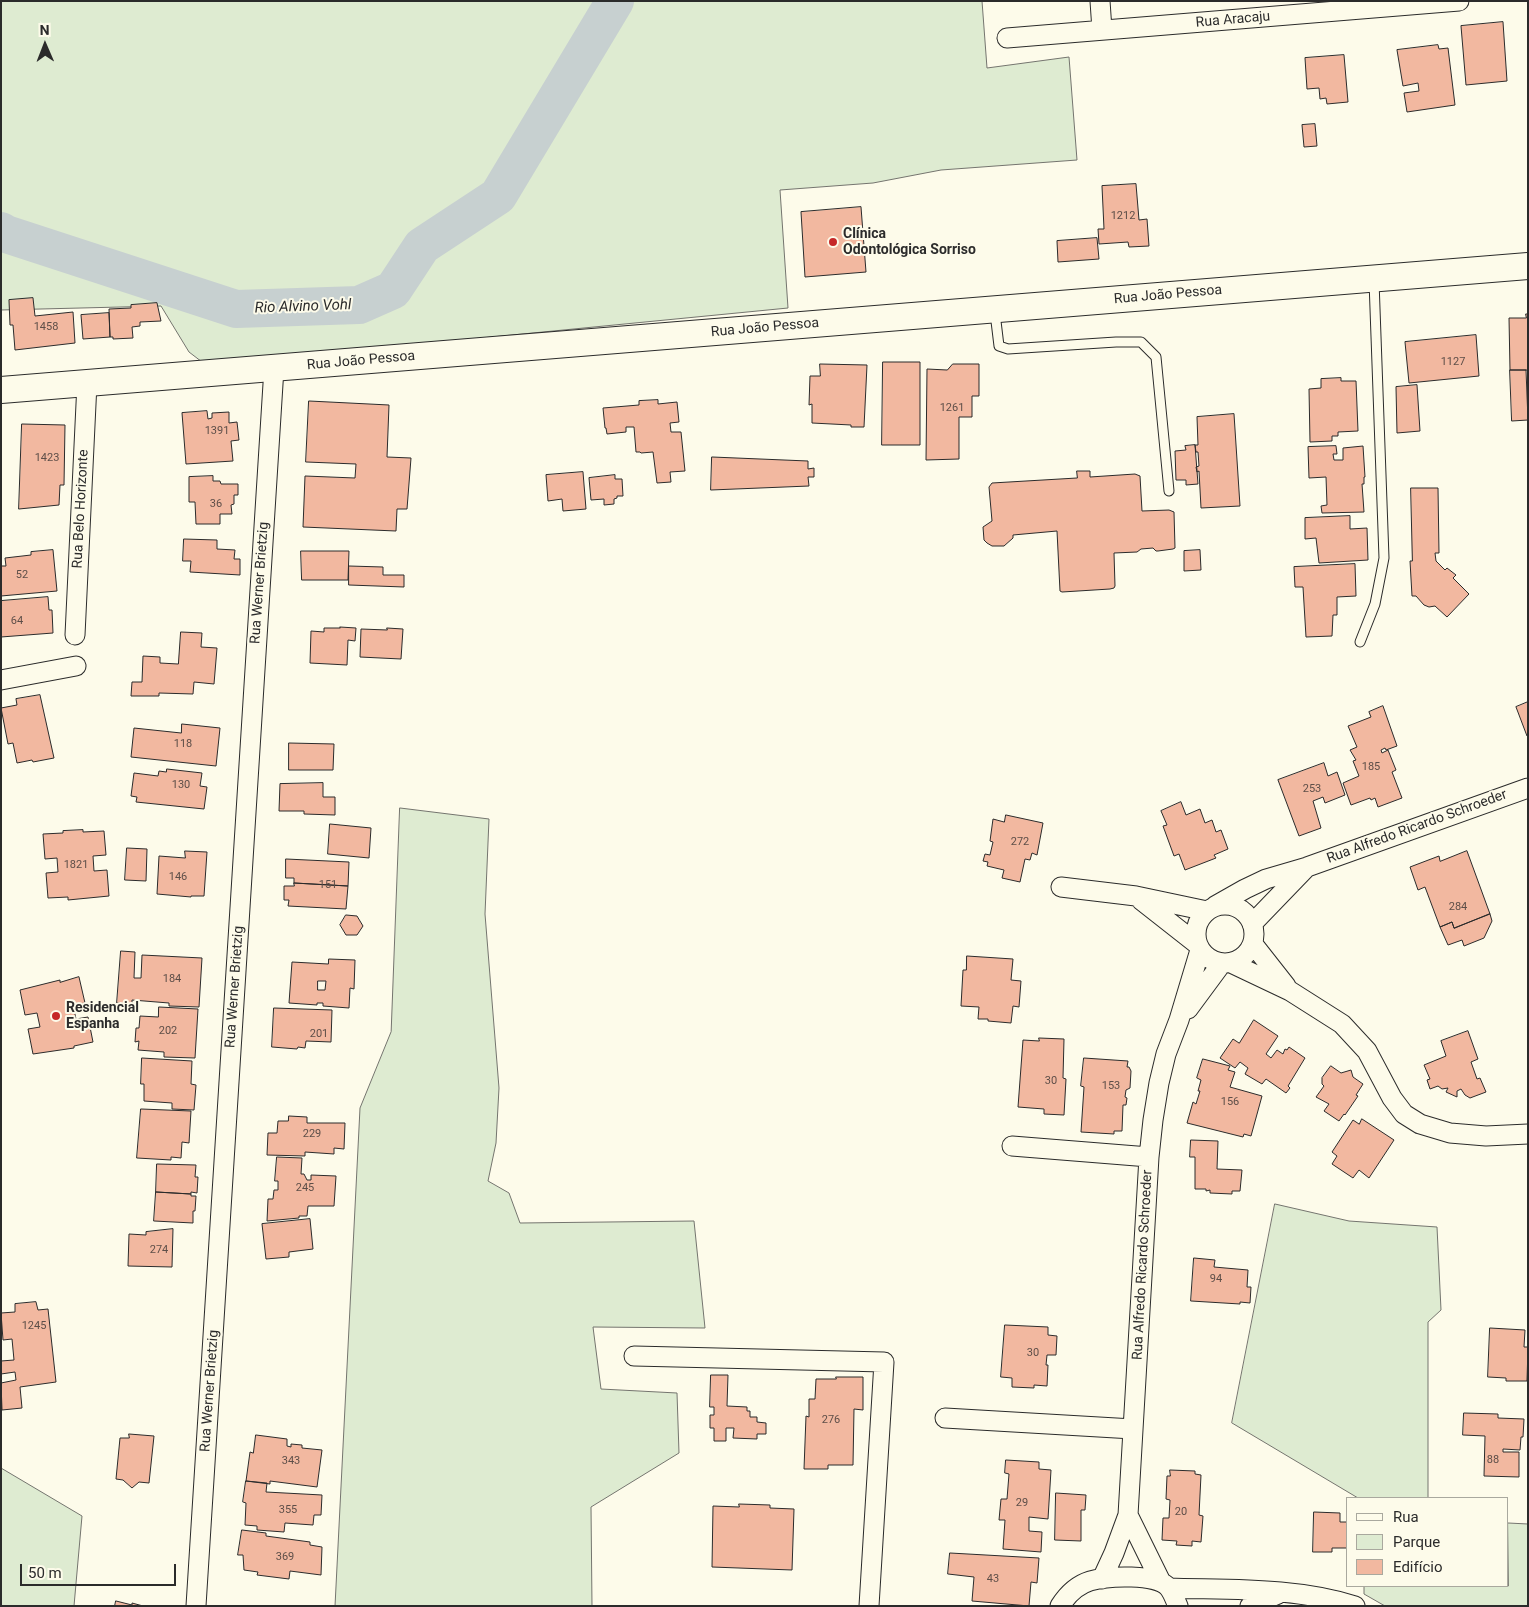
<!DOCTYPE html>
<meta charset="utf-8">
<style>
body{margin:0}
#map{position:relative;width:1529px;height:1607px;overflow:hidden;background:#fdfbea;font-family:Roboto,sans-serif}
canvas{display:block}
.frame{position:absolute;inset:0;border:2px solid #2b2b2b;pointer-events:none}
.legend{position:absolute;left:1346px;top:1497px;width:162px;height:90px;box-sizing:border-box;background:#fdfbea;border:1px solid #a9a89e;margin:0;padding:6px 9px;list-style:none;font-size:15px;color:#2b2b2b}
.legend li{display:flex;align-items:center;gap:10px;height:25px}
.legend b{width:25px;border:1px solid #a9a89e}
.north{position:absolute;left:20px;top:20px;width:50px;height:50px;-webkit-text-stroke:4px #fdfbea;paint-order:stroke;rotate:359deg;font-size:14px;font-weight:700;line-height:20px;text-align:center;color:#2b2b2b}
.north::after{content:'';display:block;margin:auto;width:18px;height:22px;background:#2b2b2b;clip-path:polygon(50% 0,100% 100%,50% 72%,0 100%)}
.scale{position:absolute;left:20px;top:1564px;width:156px;height:22px;box-sizing:border-box;border:2px solid #2b2b2b;border-top:0;padding-left:6px;font-size:15px;line-height:18px;white-space:nowrap;color:#2b2b2b;-webkit-text-stroke:4px #fdfbea;paint-order:stroke}
</style>
<div id="map">
<canvas width="1529" height="1607"></canvas>
<div class="frame"></div>
<ul class="legend">
<li><b style="height:6px;background:#fdfbea"></b>Rua</li>
<li><b style="height:14px;background:#deebd1"></b>Parque</li>
<li><b style="height:14px;background:#f2b8a0"></b>Edifício</li>
</ul>
<div class="north">N</div>
<div class="scale">50 m</div>
</div>
<script>
const ctx = document.querySelector('canvas').getContext('2d');
ctx.lineJoin = 'round';
function fill(path, color) {
  ctx.fillStyle = color;
  ctx.fill(path, 'evenodd');
}
function trace(path, color, width, dash) {
  ctx.strokeStyle = color;
  ctx.lineWidth = width;
  ctx.lineCap = dash ? 'butt' : 'round';
  ctx.setLineDash(dash || []);
  ctx.stroke(path);
}
function label(font, color, halo, rows, align = 'center') {
  ctx.font = font + ' Roboto,sans-serif';
  ctx.lineWidth = 4;
  ctx.setLineDash([]);
  ctx.textBaseline = 'middle';
  ctx.strokeStyle = halo;
  ctx.fillStyle = color;
  for (const [text, x, y, turn = 0] of rows) {
    ctx.save();
    ctx.translate(x, y);
    ctx.rotate((+turn || 0) * Math.PI / 180);
    ctx.textAlign = isNaN(turn) ? turn : align;
    if (halo) ctx.strokeText(text, 0, 0);
    ctx.fillText(text, 0, 0);
    ctx.restore();
  }
}
const green = new Path2D(`
 M1 1H982L987 68 1069 57 1077 160 941 170 873 183 780 190 788 308 206 365 189 352 161 306 1 310Z
 M400 808 489 819 485 914 499 1088 496 1143 488 1181 509 1193 520 1223 694 1221 705 1328 593 1327 601 1389 677 1393 679 1453 591 1507 592 1606H335L360 1108 391 1032Z
 M1275 1204 1349 1221 1437 1227 1441 1310 1428 1322V1498H1358L1232 1423Z
 M1 1468 82 1516 74 1606H1Z
 M1508 1523 1528 1524V1606H1385L1364 1594V1586H1508Z`);
fill(green, '#deebd1');
trace(green, '#74746e', 1);
trace(new Path2D(`
 M1 231 6 234 236 309 359 305 393 290 422 246 498 196 615 1`), '#c7d0d0', 38);
const building = new Path2D(`
 M1503 22 1507 81 1466 85 1461 26Z
 M1438 45 1439 49 1448 48 1455 105 1407 112 1404 93 1419 91 1418 83 1403 86 1397 50Z
 M1344 55 1348 102 1327 104 1326 98 1320 99 1319 88 1307 89 1305 58Z
 M1315 124 1317 146 1304 147 1302 125Z
 M1136 184 1139 220 1147 219 1149 246 1129 247 1128 242 1099 244 1098 229H1104L1102 186Z
 M861 207 866 272 805 277 801 212Z
 M1097 238 1099 259 1058 262 1057 241Z
 M33 298 35 316 73 312 75 343 15 350 13 325H10L9 300Z
 M157 303 161 321 140 322V326L132 327 133 338 113 339V337H110L109 309 131 308V305Z
 M109 313 110 337 83 339 81 315Z
 M1526 314H1528V370H1510L1509 318H1526Z
 M1476 335 1479 376 1409 383 1405 342Z
 M883 362H920V445H882Z
 M820 364 867 365 864 427H851V425L812 423V404L809 405 810 376H820Z
 M953 364H979V396H972V417H959V459L926 460 927 369 947 370Z
 M1510 370H1526L1528 420 1512 421Z
 M1341 378V381H1356L1358 431 1338 432V436H1332V441L1310 442 1309 389 1321 388V379Z
 M1417 385 1420 431 1397 433 1396 387Z
 M658 400V404L677 402 679 422 670 423 671 432H681L685 471 670 472 671 482 657 483 653 452 641 453 640 452H636L634 427H626V432L607 434 606 428H605L603 408 639 405V401Z
 M309 401 389 405 387 457 411 458 407 509H397L396 531 303 527 305 476 355 478 356 464 306 462Z
 M207 411 208 419 212 418V413L229 412V423L237 422 239 440 231 441 233 461 186 464 182 413Z
 M1234 414 1240 506 1201 508 1199 471 1197 472 1196 467 1199 466 1198 452H1196L1195 445H1198L1197 417Z
 M22 424 65 425 64 485H60L59 505 19 509Z
 M1195 445 1198 484 1186 485V480H1176L1175 451 1186 450 1185 446Z
 M1336 446 1337 454H1333L1334 460H1343V448L1363 446 1365 477H1364V484H1362L1364 512 1322 513 1321 506 1327 505 1326 477 1309 478 1308 447Z
 M712 457 808 461V469L814 468V477H808L809 486 711 490Z
 M1077 471H1090V477L1135 474 1140 476 1142 511 1169 510 1174 512 1175 548 1173 549 1158 551H1156L1153 548 1141 549 1137 552 1114 553 1115 586 1114 588 1110 589 1062 592 1060 591 1057 531 1013 535V538L1004 546H992L987 543 984 540 983 527 992 521 989 487 992 483 1077 478Z
 M583 472 586 509 563 511 562 499 548 501 546 475Z
 M615 475V479H622L623 496H617V498L614 499V504L604 505V499L591 500 589 478Z
 M213 476V481H220L221 484H238V495H234V504L231 505 232 514H220V524H196L195 502H189V477Z
 M1411 488H1438L1439 553H1435L1436 561 1445 570 1447 568 1456 575 1453 578 1469 594 1447 617 1435 606 1429 607 1424 605 1416 596H1412L1410 561H1412Z
 M1350 516V529L1367 528 1368 560 1319 563 1316 538 1305 539V518Z
 M184 539 217 540V549L235 550 234 559H240V575L190 572 191 561H183Z
 M53 550 57 591 1 596V566H6L5 558 31 555V552Z
 M1200 550 1201 570 1184 571V551Z
 M301 551H349L348 580H302Z
 M1355 564 1356 596 1337 597V615H1333L1332 636 1306 637 1303 587H1295L1294 567Z
 M349 566 383 567V575H404V587L349 585Z
 M48 597 49 610H52L53 633 1 637V601Z
 M340 627 356 628 355 641 348 640 347 665 310 663 311 631 324 632V628H340Z
 M387 628 403 629 401 659 360 657 361 629 387 630Z
 M181 632 202 633 201 647 217 648 214 684 194 682 193 694 159 693V696H131L132 682H142L143 656 160 657V663L178 664Z
 M40 695 54 758 33 762 32 760 17 763 13 743 8 744 1 708 17 705 16 699Z
 M1528 702V736H1527L1516 707Z
 M1383 706 1397 746 1386 750 1385 748 1381 750 1382 753 1388 750 1396 770 1392 772 1402 798 1378 807 1375 798 1371 800 1370 798 1351 805 1343 783 1359 776 1353 761 1356 760 1350 750 1357 747 1348 726 1371 717 1369 712Z
 M182 724 220 728 216 766 131 757 134 728 181 733Z
 M289 743 334 744 333 770H289Z
 M1324 763 1328 776 1337 772 1345 795 1325 803 1323 797 1313 801 1321 828 1299 836 1278 780Z
 M167 769 202 773 200 786 207 787 204 809 136 802 137 797 131 796 134 773 158 776 159 771 166 772Z
 M323 783V797H335V815L304 814V811H279L280 784Z
 M1181 802 1186 815 1200 809 1205 823 1212 820 1216 832 1221 830 1228 849 1214 855 1216 858 1185 870 1179 854 1174 856 1163 826 1167 825 1161 811Z
 M1006 815 1043 823 1037 855 1032 853 1030 860 1025 859 1020 882 1002 878 1004 870 987 866 988 862 983 861 985 854 990 855 993 842 990 841 993 819 1004 822Z
 M330 824 371 828 369 858 328 854Z
 M83 830V832L104 831 106 855 93 856 94 871 107 870 109 896 68 900V897L48 898 46 873 58 872 57 858 45 859 43 834 63 833V831Z
 M127 848 147 849 146 881 125 880Z
 M185 851 207 852 204 896H191V897L157 894 159 856 185 858Z
 M1467 851 1490 914 1454 928 1452 922 1440 927 1425 887 1418 890 1410 867 1439 856 1440 861Z
 M286 859 349 862 348 886 294 883V878H286Z
 M294 883 348 886 346 909 288 906 289 900H284V886H294Z
 M1490 914 1492 921 1484 938 1464 946 1462 940 1448 945 1440 927 1452 922 1454 928Z
 M346 915 357 916 363 926 357 935H346L340 925Z
 M121 951 135 952 134 978H141L142 955 202 958 199 1007 169 1006V1003L132 1000V1004L117 1003Z
 M967 956 1013 959 1011 980 1021 981 1019 1007 1013 1006 1011 1023 988 1021V1019H978L979 1007 961 1006 963 970H966Z
 M329 959 355 960 354 989 350 988 349 1008 323 1006V1003H317V1005L289 1003 292 962 328 964ZM318 981H326L325 990H318Z
 M79 977 85 1003 73 1005 76 1019 88 1017 93 1042 74 1046V1048L33 1054 28 1029 40 1027 37 1013 25 1015 20 990 60 980V982Z
 M159 1007 198 1009 195 1058 164 1057V1052L138 1050 139 1041 135 1042 136 1028H139L140 1016 158 1017Z
 M274 1008 332 1010 331 1042 306 1041 305 1048 298 1047 297 1049 272 1047Z
 M1254 1020 1278 1036 1266 1054 1271 1058 1277 1050 1283 1054 1285 1049 1287 1050 1289 1047 1305 1058 1288 1086 1290 1088 1286 1093 1266 1079 1262 1084 1245 1074 1248 1068 1240 1062 1235 1068 1220 1058 1233 1039 1239 1043Z
 M1468 1031 1478 1059 1471 1062 1477 1079 1480 1078 1486 1092 1470 1098 1465 1095 1461 1089 1457 1091V1097L1446 1092 1448 1088 1442 1089 1438 1086 1430 1089 1427 1080 1430 1079 1424 1065 1446 1056 1441 1041Z
 M1039 1038 1064 1039 1063 1078 1066 1079 1064 1115 1044 1114V1109L1018 1107 1023 1040 1039 1041Z
 M142 1058 192 1061 191 1084 196 1085 194 1110 172 1109V1103L144 1101V1084H141Z
 M1084 1058 1128 1061 1127 1067H1129L1131 1071 1130 1088 1126 1090 1125 1097 1127 1098 1126 1105H1123L1122 1131H1114V1134L1081 1132 1084 1087 1081 1086Z
 M1203 1059 1230 1066 1228 1070 1235 1072 1230 1087 1262 1096 1251 1136 1244 1134 1243 1137 1187 1123 1193 1102 1196 1104 1200 1091H1198L1201 1080 1197 1078Z
 M1331 1066 1341 1073 1351 1070 1353 1077 1363 1084 1356 1095 1358 1096 1345 1115 1344 1114 1339 1121 1324 1111 1329 1104 1316 1097 1324 1086 1322 1084V1078Z
 M141 1109 191 1111 189 1143 182 1142 181 1158 171 1157V1160L137 1158Z
 M289 1116 307 1117V1123H345L344 1149 334 1148V1154L305 1152V1156L267 1155 268 1133H277L278 1121H288Z
 M1362 1119 1394 1140 1369 1178 1359 1170 1353 1178 1332 1164 1337 1156 1332 1152 1353 1120 1359 1124Z
 M1191 1140 1218 1141 1217 1169 1242 1170 1240 1191H1232V1194L1210 1193V1190L1206 1191V1189H1195V1157H1190Z
 M277 1157 302 1158 301 1174H304L307 1180H311V1175L336 1176 334 1206H308L307 1216H299V1218L267 1221 268 1199H273L274 1190H278V1181H275Z
 M157 1164 196 1165 195 1177H198L197 1193 191 1192V1194L156 1192Z
 M156 1192 191 1194V1196H196L195 1211H193V1223L154 1221Z
 M310 1219 313 1249 289 1252V1257L266 1259 262 1224Z
 M173 1229 172 1267 128 1266 129 1234 146 1235V1232Z
 M1194 1258 1215 1260 1214 1267 1248 1270 1247 1287H1251L1250 1303 1240 1302V1304L1191 1301Z
 M36 1302 38 1310 48 1309 56 1382 20 1387 22 1408 2 1410 1 1383 16 1380 15 1372 1 1374V1361L14 1360 12 1339 3 1340 1 1313 15 1312V1304Z
 M1005 1325 1048 1327V1335L1057 1336 1056 1355H1047L1046 1365H1048L1047 1386 1034 1385V1388L1012 1387V1378L1001 1377Z
 M1490 1328 1525 1330 1524 1347H1528L1527 1381H1506V1378L1488 1377Z
 M711 1375H728L727 1406 747 1407V1411H750V1417H757V1422L766 1423V1434H757V1439L733 1438 734 1428H726V1441H714V1428H710V1415H714V1407H710Z
 M836 1377H863V1410L854 1409 853 1465H828V1469H804L806 1416 809 1417V1399H815L816 1379H836Z
 M1464 1413 1498 1414V1418L1524 1419 1523 1437H1521L1520 1450 1503 1449V1452H1519V1477L1484 1476 1485 1436 1463 1435Z
 M129 1434 154 1436 149 1483 139 1482 132 1488 123 1480 116 1479 120 1438H129Z
 M256 1435 287 1439V1446L291 1447V1444L302 1445V1448L322 1450 317 1487 270 1481V1484L246 1481 250 1452 253 1453Z
 M1006 1460 1039 1462V1469L1051 1470 1048 1519 1029 1517V1531L1042 1532 1041 1552 1003 1549 1005 1520H999L1001 1499H1007L1009 1474 1005 1473Z
 M1170 1470 1195 1471V1474L1201 1475 1199 1515 1203 1516 1201 1542 1192 1541V1546L1176 1545 1177 1541 1162 1540 1163 1518H1169L1170 1500 1166 1499 1167 1476H1170Z
 M246 1481 267 1483 266 1492 322 1495 321 1515H314L313 1525 285 1523 284 1532 257 1530V1526L245 1525 246 1503 243 1502Z
 M1056 1493 1086 1495 1085 1510H1081V1541L1055 1540Z
 M739 1504 770 1505V1508L794 1509 792 1570 712 1567 713 1506 739 1507Z
 M1314 1512 1340 1513V1522H1348V1548H1332V1552H1313Z
 M242 1530 266 1533V1536L310 1542V1545L322 1547 321 1575 290 1571 289 1579 257 1575 258 1572 244 1570 243 1555H238Z
 M950 1553 1039 1558 1037 1583 1031 1582 1029 1606 972 1601 974 1577 948 1574Z
 M116 1601 132 1605V1603L143 1606H115Z`);
fill(building, '#f2b8a0');
trace(building, '#2b2b2b', 1);
const lane = new Path2D(`
 M995 313 999 346 1008 349 1116 342H1141L1156 357 1169 491
 M1360 642 1375 604 1384 558 1374 281`);
const street = new Path2D(`
 M1100 1 1102 30
 M1007 38 1459 1
 M75 635 87 383
 M1 680 76 666
 M1061 887 1136 896 1207 911
 M1141 900 1197 944
 M1196 934a29 29 0 1 1 58 0a29 29 0 1 1-58 0Z
 M1215 906 1245 889 1266 879 1307 867 1528 788
 M1252 924 1306 868
 M1253 944 1286 986
 M1231 963 1290 991 1342 1024 1367 1051 1392 1098 1404 1114 1420 1124 1450 1133 1486 1136 1528 1134
 M1188 1009 1222 963
 M1012 1146 1149 1157
 M634 1356 884 1362 869 1606
 M945 1418 1133 1429
 M1128 1515 1161 1582
 M1102 1579 1114 1553 1128 1515 1149 1157 1153 1120 1159 1083 1166 1054 1179 1020 1200 950
 M1169 1588C1229 1590 1297 1587 1355 1606
 M196 1606 274 368
 M1060 1606C1067 1595 1077 1585 1090 1581 1107 1576 1157 1573 1169 1588 1173 1593 1175 1600 1178 1606
 M1250 1606 1278 1594`);
const secondary = new Path2D(`
 M1 390 1528 266`);
trace(lane, '#2b2b2b', 11);
trace(street, '#2b2b2b', 21);
trace(secondary, '#2b2b2b', 28);
trace(lane, '#fdfbea', 9);
trace(street, '#fdfbea', 19);
trace(secondary, '#fdfbea', 26);
for (const [x, y, r, color] of [
 [833,242,5,"#c62828"],
 [56,1016,5,"#c62828"]
]) {
  const dot = new Path2D();
  dot.arc(x, y, r, 0, 2 * Math.PI);
  ctx.fillStyle = color;
  ctx.fill(dot);
  trace(dot, '#fdfbea', 2);
}
label('11px', '#5d4e48', null, [
 ["1212",1123,216],
 ["1458",46,327],
 ["1127",1453,362],
 ["1261",952,408],
 ["1391",217,431],
 ["1423",47,458],
 ["36",216,504],
 ["52",22,575],
 ["64",17,621],
 ["118",183,744],
 ["185",1371,767],
 ["130",181,785],
 ["253",1312,789],
 ["272",1020,842],
 ["1821",76,865],
 ["146",178,877],
 ["151",328,885],
 ["284",1458,907],
 ["184",172,979],
 ["202",168,1031],
 ["201",319,1034],
 ["30",1051,1081],
 ["153",1111,1086],
 ["156",1230,1102],
 ["229",312,1134],
 ["245",305,1188],
 ["274",159,1250],
 ["94",1216,1279],
 ["1245",34,1326],
 ["30",1033,1353],
 ["276",831,1420],
 ["88",1493,1460],
 ["343",291,1461],
 ["29",1022,1503],
 ["355",288,1510],
 ["20",1181,1512],
 ["369",285,1557],
 ["43",993,1579]
]);
label('14px', '#2b2b2b', '#fdfbea', [
 ["Rua Aracaju",1233,20,-5],
 ["Rua João Pessoa",1168,295,-5],
 ["Rua João Pessoa",765,328,-5],
 ["Rua João Pessoa",361,361,-5],
 ["Rua Belo Horizonte",81,509,-87],
 ["Rua Werner Brietzig",260,583,-86],
 ["Rua Alfredo Ricardo Schroeder",1417,827,-20],
 ["Rua Werner Brietzig",235,987,-86],
 ["Rua Alfredo Ricardo Schroeder",1143,1265,-87],
 ["Rua Werner Brietzig",210,1391,-86]
]);
label('bold 14px', '#2b2b2b', '#fdfbea', [
 ["Clínica",843,234],
 ["Odontológica Sorriso",843,250],
 ["Residencial",66,1008],
 ["Espanha",66,1024]
], 'left');
label('italic 15px', '#2b2b2b', '#fdfbea', [
 ["Rio Alvino Vohl",303,307,-2]
]);
</script>
